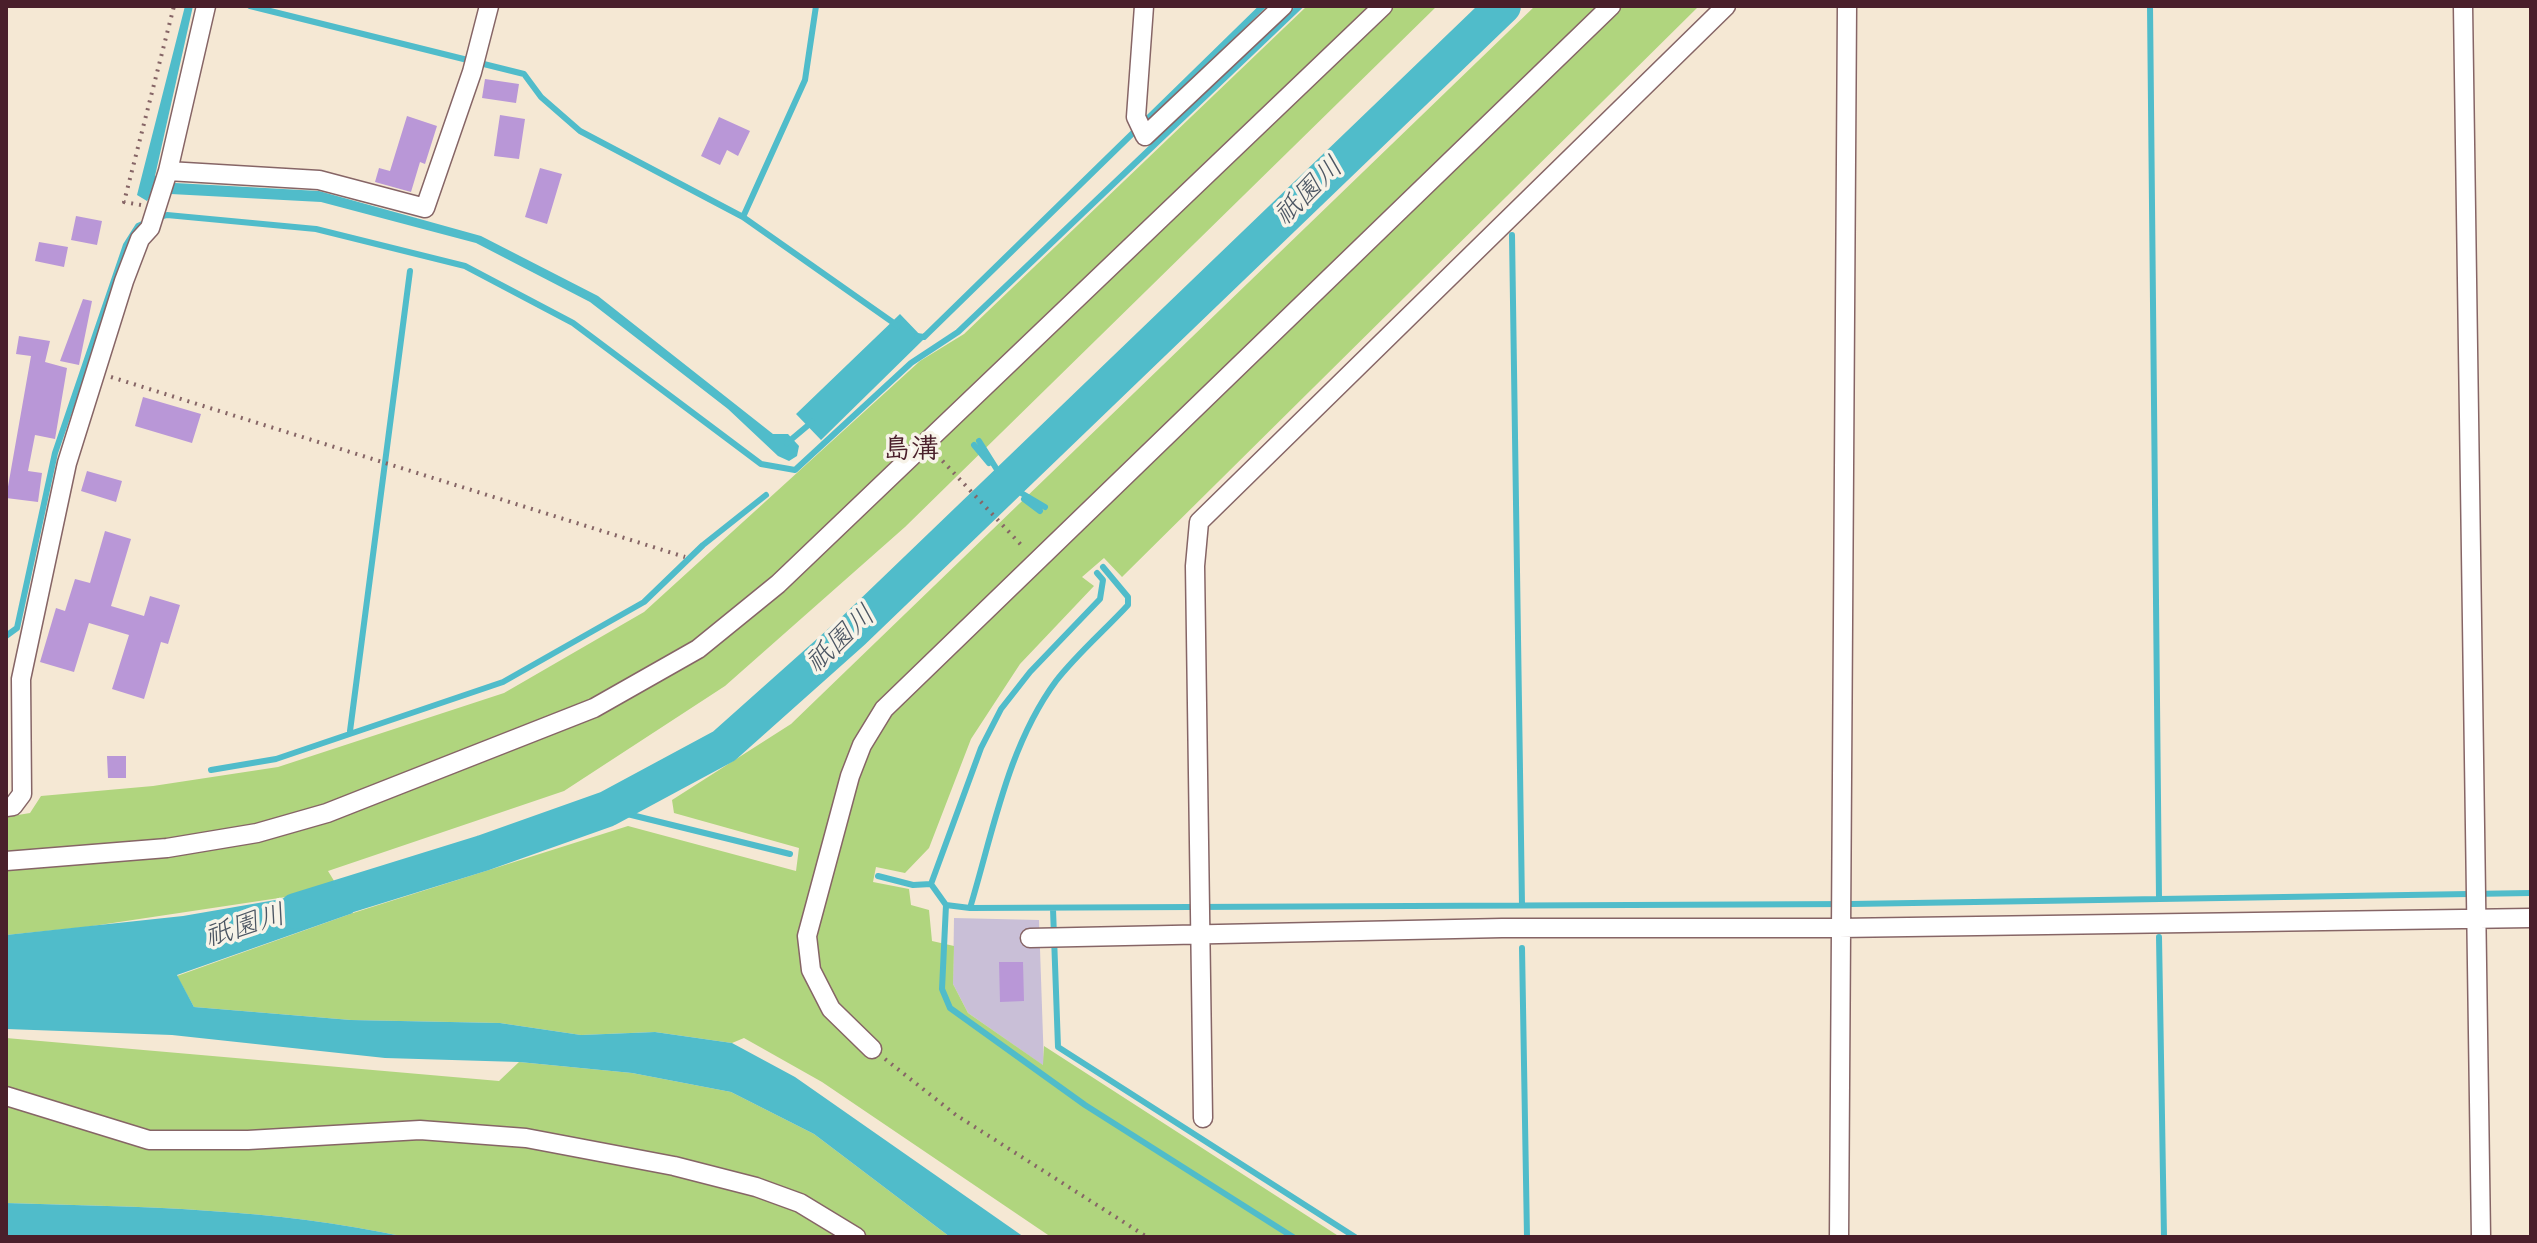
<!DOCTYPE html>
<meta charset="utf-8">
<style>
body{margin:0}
#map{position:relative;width:2537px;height:1243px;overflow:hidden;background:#f5e8d4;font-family:Itim,sans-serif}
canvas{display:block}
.frame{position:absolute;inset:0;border:8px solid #4a1f2b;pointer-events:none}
</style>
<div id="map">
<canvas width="2537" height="1243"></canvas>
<div class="frame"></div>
</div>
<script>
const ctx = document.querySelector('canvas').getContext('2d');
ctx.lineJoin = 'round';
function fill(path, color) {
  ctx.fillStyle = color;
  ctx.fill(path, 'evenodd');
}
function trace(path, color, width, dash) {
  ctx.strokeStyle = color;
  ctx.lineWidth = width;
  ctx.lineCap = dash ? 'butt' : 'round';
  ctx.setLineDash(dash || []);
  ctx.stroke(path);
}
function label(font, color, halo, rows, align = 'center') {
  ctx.font = font + ' Itim,"Klee One",sans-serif';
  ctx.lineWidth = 7;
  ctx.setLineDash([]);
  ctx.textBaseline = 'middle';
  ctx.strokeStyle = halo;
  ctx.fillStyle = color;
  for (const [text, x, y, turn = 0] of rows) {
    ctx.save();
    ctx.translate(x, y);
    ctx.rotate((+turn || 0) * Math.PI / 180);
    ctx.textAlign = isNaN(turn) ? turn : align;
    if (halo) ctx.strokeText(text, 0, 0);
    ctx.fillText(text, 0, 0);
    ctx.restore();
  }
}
fill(new Path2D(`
 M954 918 1039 920 1044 1066 968 1013 953 984Z`), '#c9bfd7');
fill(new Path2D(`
 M1307 6H1437L905 527 725 686 564 791 328 871 339 889 86 927 6 935V817L30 813 41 796 153 786 278 767 504 693 644 612 920 361 964 334Z
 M1535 6H1699L1122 577 1104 558 1082 577 1094 586 1020 664 971 739 929 848 905 873 876 867 873 882 909 889 911 905 929 910 932 941 954 946 953 984 968 1013 1043 1065 1044 1046 1340 1237H1051L822 1082 744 1038 732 1043 655 1032 581 1035 500 1023 351 1020 194 1007 177 976 353 913 628 826 796 871 799 848 674 813 672 800 791 724Z
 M6 1038 499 1081 519 1062 632 1073 731 1092 814 1134 950 1237H406C272 1208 143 1207 6 1203Z`), '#b0d57e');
fill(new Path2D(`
 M185 6H193L155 176 175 183 319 191 481 236 598 296 773 434H788L799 446 797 456 789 461 778 456 728 409 590 302 476 243 321 202 152 193 147 201 137 195Z
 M900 314 924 339 821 440 796 414Z
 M339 889 353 913 177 975 194 1007 351 1020 500 1023 581 1035 655 1032 732 1043 795 1077 1024 1237H950L814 1134 731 1092 632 1073 519 1062 385 1058 172 1035 6 1029V935L183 916Z
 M6 1203C142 1207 273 1208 406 1237H6Z`), '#50bcca');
trace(new Path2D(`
 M250 6 524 74 541 97 580 131 743 217 898 326
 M2150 6 2159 897
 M743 217 805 80 816 6
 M157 218 167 215 316 229 465 266 573 323 761 464 795 470 911 363 958 332 1300 6
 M1512 235 1522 905
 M917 336 924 337 1263 6
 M979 441 1006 484 1045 507
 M787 443 812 422
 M974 445 989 463
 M1024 499 1040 511
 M1103 567 1128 597V605C1105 630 1077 654 1056 681 1008 746 993 832 970 908L1851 904 2531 893
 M6 636 17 628 55 453 126 245 138 226 147 222
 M350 731 410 271
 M211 770 276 759 503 682 644 602 703 545 766 495
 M607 809 790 854
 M878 876 913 885 931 884
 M931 884 946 905 942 989 950 1008 1085 1105 1293 1237
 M931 884 981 748 1001 709 1030 672 1100 599 1103 580 1097 573
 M946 905 970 908
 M1053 909 1058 1047 1355 1237
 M2159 937 2164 1237
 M1522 948 1527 1237`), '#50bcca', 6);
trace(new Path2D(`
 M296 911 483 853 607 809 724 746 853 631 1503 6`), '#50bcca', 36);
fill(new Path2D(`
 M485 79 519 84 516 103 482 98Z
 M500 115 525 119 519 159 494 156Z
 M407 116 437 126 425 164 420 162 411 192 375 182 379 168 390 171Z
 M719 117 750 131 738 156 727 150 720 165 701 156Z
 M540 168 562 174 547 224 525 217Z
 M76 216 102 221 97 245 71 240Z
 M39 242 68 247 64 267 35 261Z
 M83 299 92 301 79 365 60 361Z
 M19 336 50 341 45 362 67 368 55 439 35 435 28 471 42 473 38 502 6 498 31 356 16 354Z
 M143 397 201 414 192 443 135 426Z
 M87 471 122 481 116 502 81 491Z
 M105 531 131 539 111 606 144 616 150 596 180 605 168 644 161 642 144 699 112 689 129 635 89 623 74 672 40 662 56 608 65 611 75 579 90 583Z
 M107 756H126V778H108Z
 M999 962H1023L1024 1001 1000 1002Z`), '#b997d7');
const minor = new Path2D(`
 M1144 6 1136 117 1145 136 1283 6
 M2463 6 2481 1237
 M168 171 319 180 425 208 472 72 489 6
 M6 807 13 806 22 794 21 679 67 463 124 281 140 239 150 228 168 171 206 6
 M6 861 167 848 257 833 327 813 594 708 698 649 778 584 1383 6
 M1030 938 1502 928H1839L2531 918
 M872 1049 831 1009 811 970 807 936 850 776 862 745 884 709 1611 6
 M6 1096 149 1140H248L420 1130 526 1138 674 1166 756 1187 800 1203 856 1237
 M1203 1118 1195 566 1199 522 1726 6
 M1839 1237 1847 6`);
trace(minor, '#866566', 21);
trace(new Path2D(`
 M141 205 124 202 174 6
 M111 377 685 557
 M937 455 1024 548
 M885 1059 956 1115 1147 1237`), '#866566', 4, [2, 6]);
trace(minor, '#fff', 18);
label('italic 28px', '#4c5663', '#f7f3e8', [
 ["祇園川",1309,192,-44],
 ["祇園川",841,640,-43],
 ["祇園川",245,927,-17]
]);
label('bold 28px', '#4a1f2b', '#f7f3e8', [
 ["島溝",911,450]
]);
</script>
